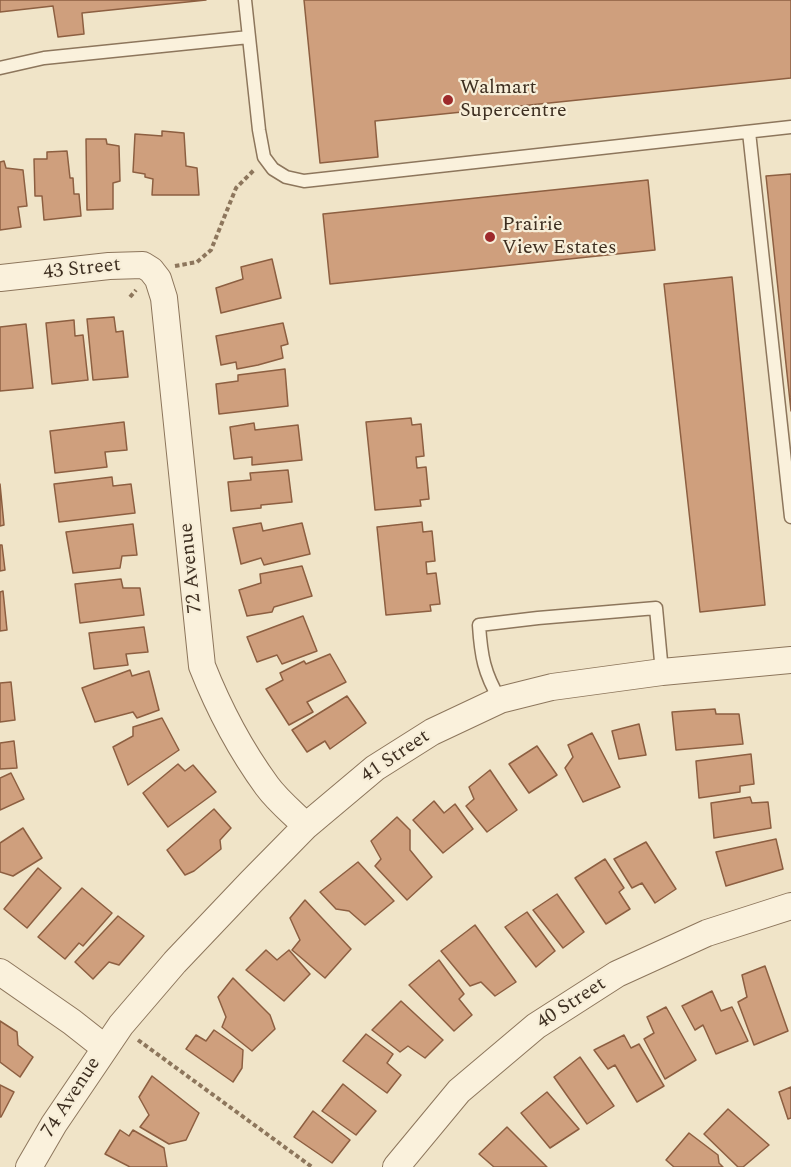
<!DOCTYPE html>
<style>
body{margin:0}
canvas{display:block;background:#f0e4c8}
</style>
<canvas width="791" height="1167"></canvas>
<script>
const ctx = document.querySelector('canvas').getContext('2d');
ctx.lineJoin = 'round';
function fill(path, color) {
  ctx.fillStyle = color;
  ctx.fill(path, 'evenodd');
}
function trace(path, color, width, dash) {
  ctx.strokeStyle = color;
  ctx.lineWidth = width;
  ctx.lineCap = dash ? 'butt' : 'round';
  ctx.setLineDash(dash || []);
  ctx.stroke(path);
}
function label(font, color, halo, rows, align = 'center') {
  ctx.font = font + ' Spectral,serif';
  ctx.lineWidth = 4.5;
  ctx.setLineDash([]);
  ctx.textBaseline = 'middle';
  ctx.strokeStyle = halo;
  ctx.fillStyle = color;
  for (const [text, x, y, turn = 0] of rows) {
    ctx.save();
    ctx.translate(x, y);
    ctx.rotate((+turn || 0) * Math.PI / 180);
    ctx.textAlign = isNaN(turn) ? turn : align;
    if (halo) ctx.strokeText(text, 0, 0);
    ctx.fillText(text, 0, 0);
    ctx.restore();
  }
}
const building = new Path2D(`
 M0 0H206L82 13 84 34 58 37 53 6 0 12Z
 M304 0H791V78L375 121 378 157 320 163Z
 M162 131 184 133 186 166 197 168 199 195H152L153 179 145 177V174L133 172 135 134 162 136Z
 M86 139H106L107 144 119 146 120 181 113 183V209L87 210Z
 M67 151 70 178H73L74 194H79L81 216 44 220 42 196H35L34 159H47V152Z
 M4 161 6 168 23 170 27 206 18 207 21 227 0 230V162Z
 M791 174V411L766 176Z
 M648 180 655 250 330 284 323 214Z
 M272 259 281 298 221 313 216 288 243 279 241 267Z
 M732 277 765 605 700 612 664 284Z
 M114 317 116 332 123 331 128 377 93 380 87 319Z
 M74 320 75 336 83 335 88 380 52 384 46 323Z
 M283 323 288 344 281 346 283 358 258 365 237 369 236 362 221 365 216 336Z
 M26 324 33 388 0 391V327Z
 M285 369 288 406 219 414 216 384 238 381V375Z
 M411 418 412 425 421 424 424 456 416 457 417 468 426 467 429 499 420 500 421 506 375 510 366 422Z
 M124 422 127 450 105 452 107 467 55 473 50 431Z
 M254 423 255 430 298 425 302 460 252 465V457L234 459 230 427Z
 M288 470 292 502 261 505V508L231 511 228 482 251 480 250 473Z
 M112 477 113 486 131 484 135 513 59 522 54 484Z
 M0 484 4 525 0 526Z
 M422 522 423 532 432 531 435 561 426 562 427 574 436 573 440 604 430 605 431 611 386 615 377 527Z
 M261 523 263 531 302 523 310 554 264 565 261 558 241 564 233 528Z
 M133 524 137 555 122 556 120 568 73 573 66 532Z
 M0 545H2L5 570 0 571Z
 M302 566 312 596 274 607 272 612 247 616 239 590 261 583 260 574Z
 M121 579 123 588H140L144 615 80 623 75 584Z
 M3 591 7 630 0 631V592Z
 M303 616 317 651 282 664 277 655 257 662 247 637Z
 M144 627 148 652 126 654 128 665 94 669 89 633Z
 M330 654 346 682 307 702 313 712 289 725 266 689 283 680 280 673 304 661 306 664Z
 M130 670 132 676 149 671 159 710 137 718 133 712 95 722 82 688Z
 M11 682 15 720 0 722V683Z
 M347 696 366 723 330 749 325 741 307 752 292 730Z
 M715 709 716 714H739L743 744 676 750 672 712Z
 M162 718 179 750 128 785 113 747 133 736V727Z
 M639 724 646 755 619 759 612 731Z
 M592 733 620 787 583 802 565 768 573 757 568 745Z
 M14 741 17 768 0 769V743Z
 M537 746 557 775 529 793 509 764Z
 M751 754 754 784 740 786V792L699 798 696 761Z
 M178 764 185 771 193 765 216 792 168 827 143 793Z
 M490 770 517 810 487 832 466 806 474 799 469 787Z
 M11 773 24 799 0 810V778Z
 M750 797 752 803 768 802 771 828 714 838 711 803Z
 M434 801 444 813 455 804 473 829 443 853 413 820Z
 M214 809 231 828 220 840 221 849 194 871 185 875 167 850Z
 M397 817 410 830V850L432 877 407 900 375 866 381 859 371 841Z
 M23 828 42 858 13 876 0 872V843Z
 M776 839 783 869 726 886 716 852Z
 M646 842 676 889 655 903 642 883 632 888 614 859Z
 M605 859 624 888 619 892 630 909 606 924 575 878Z
 M358 862 394 901 365 925 349 911 336 909 320 892Z
 M38 868 61 888 27 928 4 909Z
 M82 888 112 913 83 946 79 943 65 959 38 937Z
 M557 894 584 932 563 948 533 910Z
 M305 900 351 949 325 978 292 950 300 940 290 918Z
 M527 912 555 951 536 967 505 927Z
 M118 916 144 936 119 965 109 962 93 979 75 962Z
 M475 925 516 982 495 996 481 982 470 986 441 951Z
 M266 950 277 960 289 950 310 974 284 1001 246 970Z
 M439 960 464 994 459 999 472 1015 454 1031 409 985Z
 M765 966 788 1031 754 1045 738 1002 747 997 742 975Z
 M233 978 270 1015 275 1029 252 1051 222 1027 226 1017 218 997Z
 M712 991 721 1011 732 1007 748 1041 716 1054 703 1025 695 1030 682 1006Z
 M401 1001 443 1040 425 1058 408 1046 400 1052 372 1030Z
 M666 1007 696 1060 665 1079 644 1039 654 1033 647 1017Z
 M0 1021 17 1032 18 1045 33 1057 20 1077 0 1062Z
 M214 1030 243 1050 242 1068 233 1082 186 1049 196 1035 206 1041Z
 M366 1034 393 1054 387 1063 401 1075 387 1093 343 1061Z
 M624 1035 631 1048 639 1044 664 1086 637 1102 615 1065 608 1069 594 1050Z
 M580 1057 614 1106 587 1124 554 1077Z
 M152 1076 199 1113 186 1140 169 1144 140 1127 149 1115 139 1097Z
 M343 1084 376 1111 356 1135 322 1111Z
 M0 1085 14 1092 1 1117H0Z
 M791 1087V1118L788 1119 779 1092Z
 M547 1092 579 1129 550 1148 521 1113Z
 M728 1109 769 1145 743 1167H738L704 1134Z
 M313 1111 350 1140 332 1163 294 1137Z
 M507 1127 547 1167H494L479 1154Z
 M120 1130 129 1136 133 1130 164 1148 167 1167H130L105 1154Z
 M689 1133 718 1155 719 1163 723 1167H674L666 1160Z`);
fill(building, '#cf9f7d');
trace(building, '#8d5f41', 1.5);
const lane = new Path2D(`
 M245 0 259 130 264 157 273 169 286 177 304 181 791 127
 M0 68 44 58 249 37
 M749 132 791 517
 M500 700C484 673 481 656 479 625L538 618 656 608 662 672`);
const street = new Path2D(`
 M0 278 109 266 143 265 151 270 158 279 164 298 202 666C219 709 240 749 267 786 278 801 293 813 306 826
 M0 972 72 1022 105 1048
 M29 1167 54 1124 121 1025 175 962 251 882 306 826 375 768 432 732 500 700 552 687 662 672 791 660
 M396 1167 459 1091 536 1026 617 974 707 933 791 906`);
trace(lane, '#8d765c', 15);
trace(street, '#8d765c', 28);
trace(new Path2D(`
 M175 266 197 262 211 250 236 188 254 170
 M130 297 136 290
 M138 1040 312 1167`), '#8d765c', 4, [4.5, 3]);
trace(lane, '#faf1dc', 12);
trace(street, '#faf1dc', 26);
for (const [x, y, r, color] of [
 [448,100,6,"#9e2a2b"],
 [490,237,6,"#9e2a2b"]
]) {
  const dot = new Path2D();
  dot.arc(x, y, r, 0, 2 * Math.PI);
  ctx.fillStyle = color;
  ctx.fill(dot);
  trace(dot, '#f7eed8', 2);
}
label('20px', '#3d2e20', '#f7eed8', [
 ["Walmart",460,89],
 ["Supercentre",460,112],
 ["Prairie",502,226],
 ["View Estates",502,249]
], 'left');
label('20px', '#3d2e20', '#f7eed8', [
 ["43 Street",82,270,-6],
 ["72 Avenue",192,568,-96],
 ["41 Street",396,757,-34],
 ["40 Street",572,1004,-33],
 ["74 Avenue",72,1098,-57]
]);
</script>
